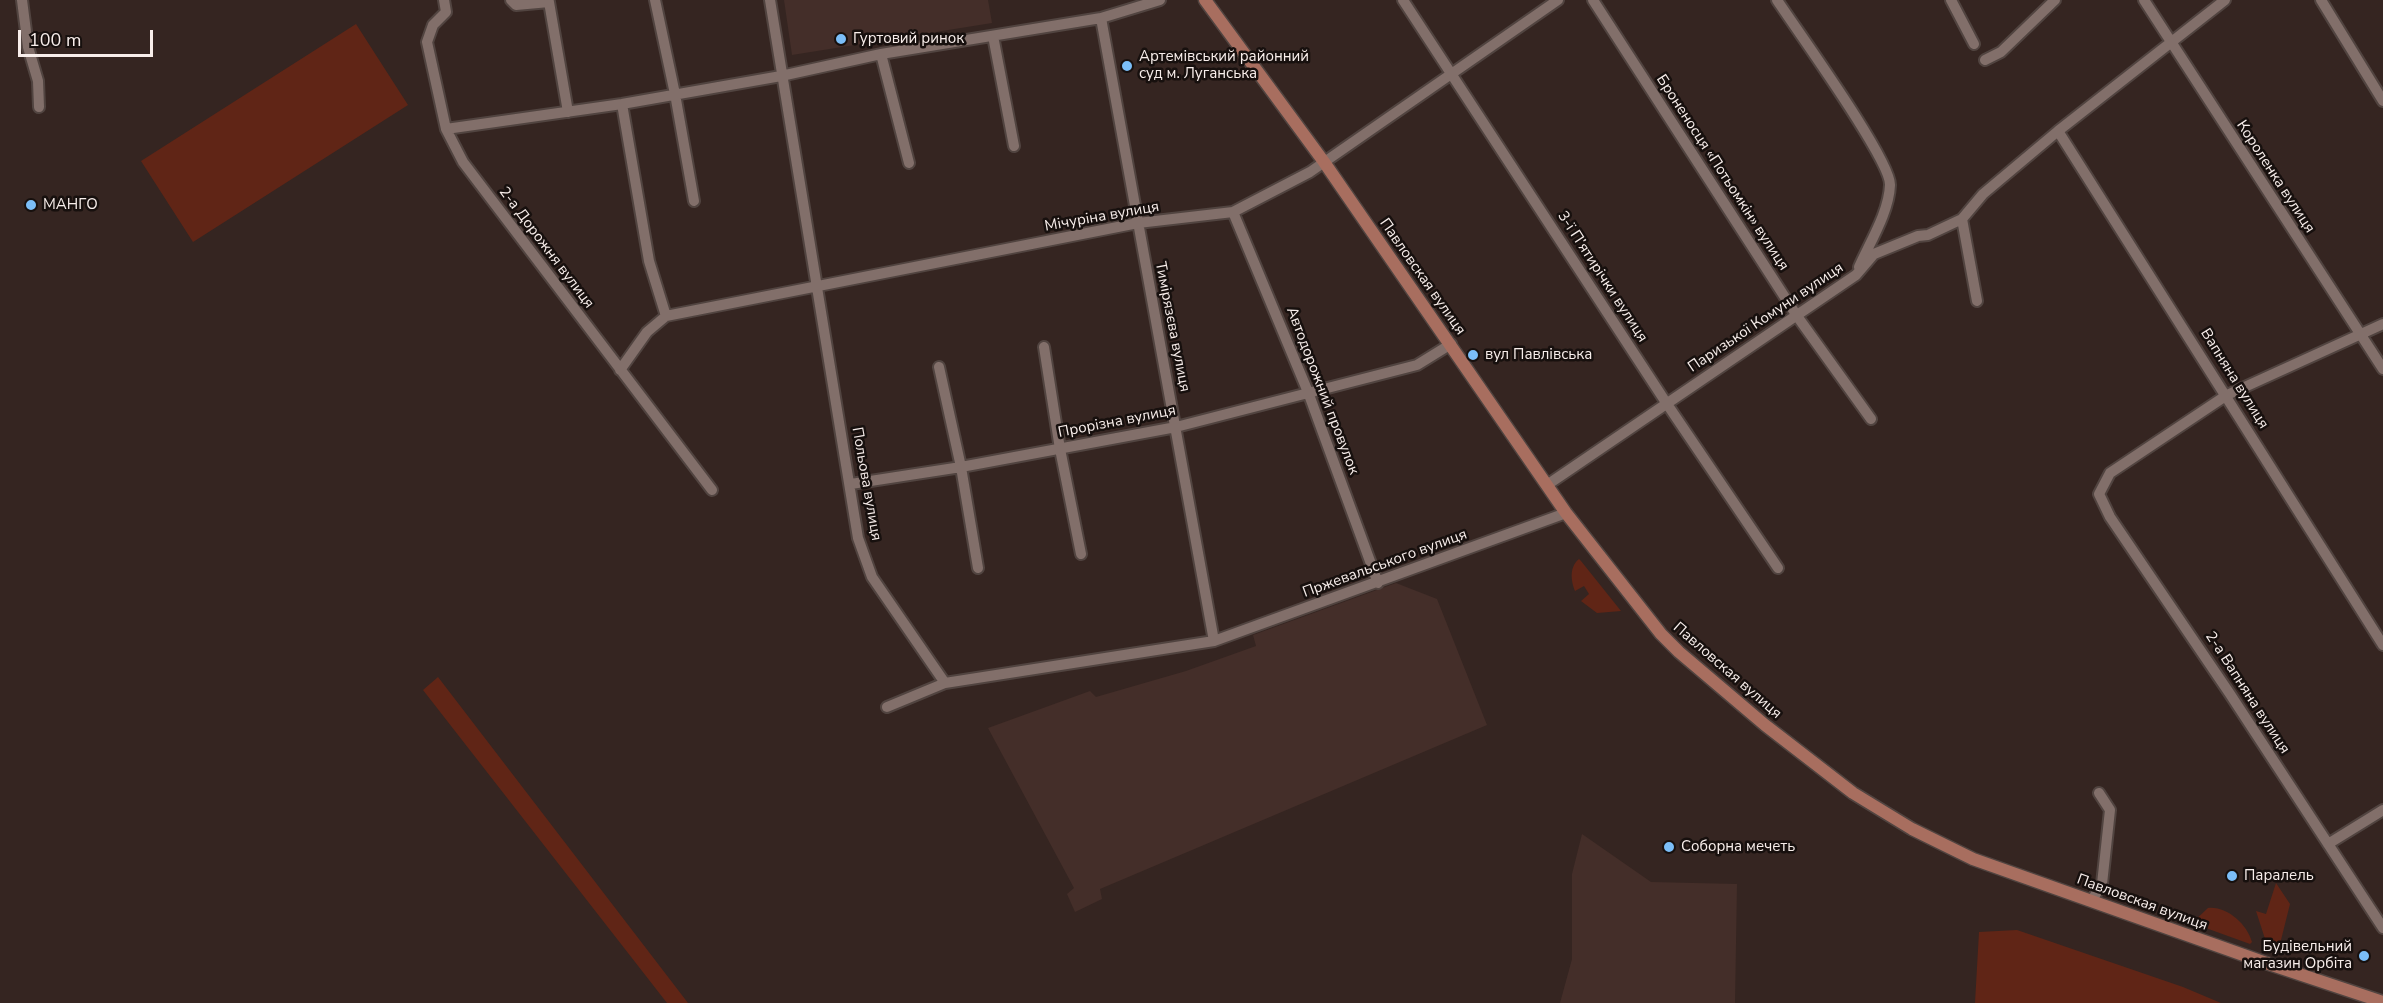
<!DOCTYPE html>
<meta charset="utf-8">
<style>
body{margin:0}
#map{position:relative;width:2383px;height:1003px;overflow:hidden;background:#352521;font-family:"Nunito Sans",sans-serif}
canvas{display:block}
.scale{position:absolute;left:18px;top:30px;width:135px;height:27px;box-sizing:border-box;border:3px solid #f8eeeb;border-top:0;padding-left:8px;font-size:18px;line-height:21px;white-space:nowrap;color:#f8eeeb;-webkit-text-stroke:4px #17100e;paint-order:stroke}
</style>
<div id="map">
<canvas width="2383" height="1003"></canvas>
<div class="scale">100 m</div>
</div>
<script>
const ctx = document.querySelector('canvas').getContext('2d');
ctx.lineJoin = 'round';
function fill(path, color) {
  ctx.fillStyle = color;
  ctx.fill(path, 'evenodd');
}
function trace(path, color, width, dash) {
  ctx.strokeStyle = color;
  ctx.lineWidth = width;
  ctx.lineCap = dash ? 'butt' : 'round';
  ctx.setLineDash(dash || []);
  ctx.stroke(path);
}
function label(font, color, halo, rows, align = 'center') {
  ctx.font = font + ' "Nunito Sans",sans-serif';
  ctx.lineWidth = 5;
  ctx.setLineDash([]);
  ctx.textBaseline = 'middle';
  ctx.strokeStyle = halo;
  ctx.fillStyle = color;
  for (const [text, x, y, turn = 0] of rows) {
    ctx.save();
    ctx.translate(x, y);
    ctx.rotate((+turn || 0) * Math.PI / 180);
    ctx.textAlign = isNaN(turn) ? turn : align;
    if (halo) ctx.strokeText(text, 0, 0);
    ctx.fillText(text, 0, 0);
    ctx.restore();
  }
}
fill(new Path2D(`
 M784 0H988L992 23 792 55Z
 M1396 583 1437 599 1487 725 1100 889 1102 899 1075 912 1067 894 1074 888 988 728 1090 691 1096 697 1186 671 1256 646 1253 635Z
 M1582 834 1651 882 1737 884 1735 1003H1560L1572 959V874Z`), '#442e29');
fill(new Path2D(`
 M356 24 408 105 193 242 141 161Z
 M1579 559 1581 561 1621 611 1597 613 1581 601 1589 594 1584 586 1575 591C1571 581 1569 567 1579 559Z
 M438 677 688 1003H667L423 690Z
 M2276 883 2290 904 2279 948 2274 951 2267 945 2256 911 2266 914Z
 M2208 908C2227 906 2247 924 2252 942L2250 944 2192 923Z
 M2017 930 2183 987 2221 1003H1975L1979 932Z`), '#602516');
const minor = new Path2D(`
 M22 0 28 47 38 81 39 107
 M444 0 446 12 433 25 427 42 446 129 463 162 712 490
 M511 0 516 5 549 2 568 112
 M655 0 675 94 694 201
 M770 0 858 538 872 577 945 683
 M1403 0 1667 404 1778 568
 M1593 0 1797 316 1871 419
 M1777 0C1796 29 1891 160 1890 185 1889 212 1870 242 1859 267
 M1951 0 1974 44
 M2144 0 2383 369
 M2321 0 2383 101
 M1101 18 1214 641
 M993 36 1014 146
 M881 54 909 163
 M1985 60 2001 52 2055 0
 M622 104 649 261 666 316
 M446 129 622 104 781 76 881 54 1101 18 1160 0
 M2058 131 2383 645
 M1233 212 1308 392 1378 583
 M1962 219 1977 301
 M2383 324 2227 395 2110 473 2099 494 2110 517 2230 694 2383 928
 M1044 347 1060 449 1081 554
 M939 367 961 467 978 568
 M620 370 647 332 666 316 1138 223 1233 212 1310 172 1558 0
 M851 484 961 467 1176 427 1417 365 1451 344
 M1547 485 1856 275 1874 254 1918 236 1928 235 1962 219 1983 194 2058 131 2225 0
 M887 707 945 683 1214 641 1566 513
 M2328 844 2383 810
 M2092 900 2102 884 2110 810 2099 793`);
const major = new Path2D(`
 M1205 0 1324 162 1566 513 1661 634 1679 652 1765 725 1853 793 1912 829 1973 859 2266 963 2383 1002`);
trace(minor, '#514440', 14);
trace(major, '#514440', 15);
trace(minor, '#826f6a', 10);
trace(major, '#a86e5f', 12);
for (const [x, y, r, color] of [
 [841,39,6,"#7bbef8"],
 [1127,66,6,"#7bbef8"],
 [31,205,6,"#7bbef8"],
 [1473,355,6,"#7bbef8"],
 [1669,847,6,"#7bbef8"],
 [2232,876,6,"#7bbef8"],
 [2364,956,6,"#7bbef8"]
]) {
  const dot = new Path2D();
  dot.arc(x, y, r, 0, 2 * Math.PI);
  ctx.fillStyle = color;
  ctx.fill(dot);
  trace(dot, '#17100e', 2);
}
label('15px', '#f8eeeb', '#17100e', [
 ["Гуртовий ринок",853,39],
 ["Артемівський районний",1139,57],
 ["суд м. Луганська",1139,74],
 ["МАНГО",43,205],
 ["вул Павлівська",1485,355],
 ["Соборна мечеть",1681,847],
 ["Паралель",2244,876],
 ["Будівельний",2352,947,"right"],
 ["магазин Орбіта",2352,964,"right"]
], 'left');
label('15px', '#f8eeeb', '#17100e', [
 ["Броненосця «Потьомкін» вулиця",1722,173,57],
 ["Короленка вулиця",2275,177,57],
 ["Мічуріна вулиця",1102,217,-10],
 ["2-а Дорожня вулиця",546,248,53],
 ["Павловская вулиця",1422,277,55],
 ["3-ї П’ятирічки вулиця",1602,277,57],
 ["Паризької Комуни вулиця",1766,318,-34],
 ["Тимірязєва вулиця",1172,327,79],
 ["Вапняна вулиця",2234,379,58],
 ["Автодорожний провулок",1322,391,69],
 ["Прорізна вулиця",1117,422,-11],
 ["Польова вулиця",866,484,80],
 ["Пржевальського вулиця",1385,564,-20],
 ["Павловская вулиця",1727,671,41],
 ["2-а Вапняна вулиця",2247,693,57],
 ["Павловская вулиця",2142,903,20]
]);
</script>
